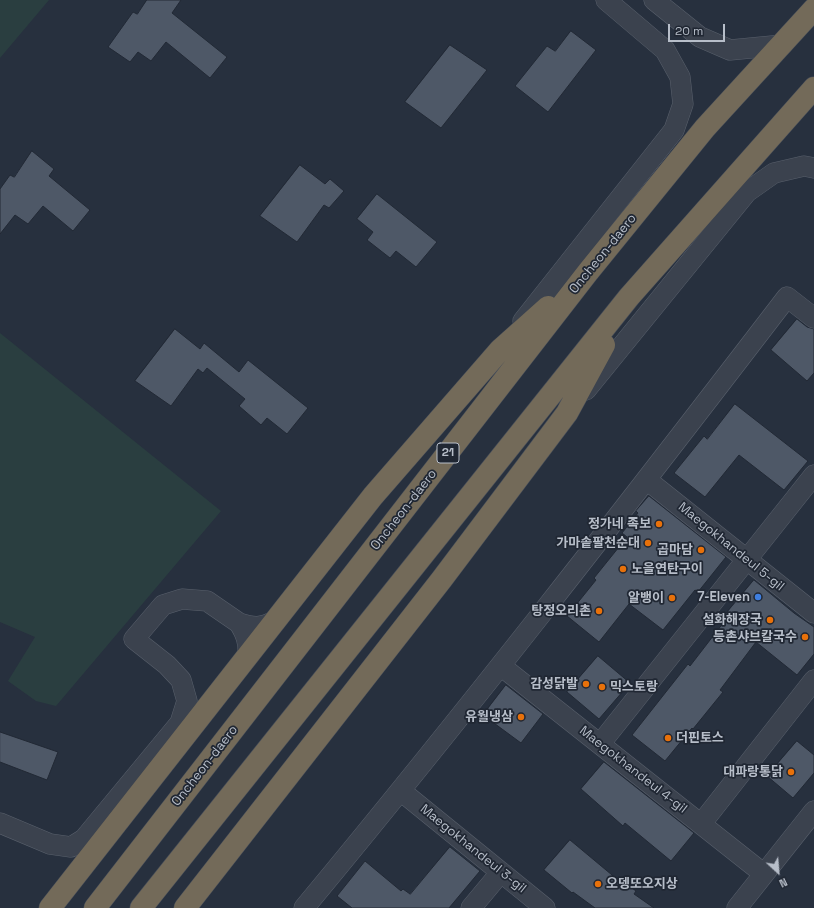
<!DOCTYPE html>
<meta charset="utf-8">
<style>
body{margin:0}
#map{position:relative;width:814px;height:908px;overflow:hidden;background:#27303e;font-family:"Space Grotesk",sans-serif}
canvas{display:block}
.north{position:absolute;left:758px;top:852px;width:40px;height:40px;-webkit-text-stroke:3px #202733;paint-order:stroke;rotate:154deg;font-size:11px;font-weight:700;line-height:16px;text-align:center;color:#b7bec9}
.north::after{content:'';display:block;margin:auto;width:14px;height:18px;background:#b7bec9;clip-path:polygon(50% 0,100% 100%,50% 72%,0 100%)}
.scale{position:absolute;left:668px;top:24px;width:57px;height:18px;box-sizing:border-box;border:2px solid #b7bec9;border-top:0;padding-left:5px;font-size:12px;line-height:14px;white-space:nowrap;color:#b7bec9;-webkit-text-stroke:3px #202733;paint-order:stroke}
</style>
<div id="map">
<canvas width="814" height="908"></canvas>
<div class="north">N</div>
<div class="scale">20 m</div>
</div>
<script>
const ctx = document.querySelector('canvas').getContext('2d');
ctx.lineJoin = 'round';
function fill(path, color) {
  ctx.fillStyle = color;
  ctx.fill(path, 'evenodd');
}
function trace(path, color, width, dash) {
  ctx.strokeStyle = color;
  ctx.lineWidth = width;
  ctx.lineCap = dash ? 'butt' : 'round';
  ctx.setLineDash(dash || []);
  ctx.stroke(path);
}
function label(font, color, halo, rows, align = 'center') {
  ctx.font = font + ' "Space Grotesk","Noto Sans KR",sans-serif';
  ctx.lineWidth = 3.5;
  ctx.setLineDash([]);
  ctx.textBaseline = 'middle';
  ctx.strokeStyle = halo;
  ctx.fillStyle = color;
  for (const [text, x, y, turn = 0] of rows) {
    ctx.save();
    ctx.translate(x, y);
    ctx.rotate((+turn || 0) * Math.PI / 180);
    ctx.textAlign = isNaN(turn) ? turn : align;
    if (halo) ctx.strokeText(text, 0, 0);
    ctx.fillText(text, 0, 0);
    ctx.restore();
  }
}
fill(new Path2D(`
 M0 0H49L0 58Z
 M0 333 221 511 56 706 36 701 8 681 35 637 0 622Z`), '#2a3e40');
const building = new Path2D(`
 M147 0H181L172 13 227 57 210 78 166 42 151 61 138 52 130 62 108 47 133 12 137 14Z
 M571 31 596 50 548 112 515 86 547 46 555 51Z
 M450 45 487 70 441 128 405 102Z
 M32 151 54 169 49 176 90 210 73 231 43 206 28 224 15 215 0 234V189L10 175 14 177Z
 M300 165 325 184 330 179 344 191 329 208 324 205 297 242 260 216Z
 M377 194 437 242 416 267 396 251 390 258 367 240 373 232 357 219Z
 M797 319 807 327 814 329V373L807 381 771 350Z
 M175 329 200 349 204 343 239 372 248 360 308 408 287 434 267 418 261 425 239 406 245 399 207 368 203 373 198 369 171 406 135 381Z
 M735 404 808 461 784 490 739 455 705 497 674 473 704 436 707 439Z
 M649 496 726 557 698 592 695 590 663 630 629 604 599 642 567 616 596 580 594 578 627 537 622 533 638 513 636 511Z
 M754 580 794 613 814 627V654L797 675 756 642 720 690 723 692 693 729 692 728 665 761 632 735 688 664 690 666 727 618 724 616Z
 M598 656 630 683 599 719 567 692Z
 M506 685 543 714 521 743 483 715Z
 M0 732 58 752 47 780 0 762Z
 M797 741 814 755V773L793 798 767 776Z
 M604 762 694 833 671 861 625 823 623 826 581 789Z
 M570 840 618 880 620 879 636 891 634 894 654 908H595L573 892 572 893 544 870Z
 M450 847 480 871 449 908H352L337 896 365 861 401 891 403 889 410 894Z`);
fill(building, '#4e5867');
trace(building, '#222935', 1);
const minor = new Path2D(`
 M654 0 700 37 730 50 782 45
 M523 321 674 130 683 104 680 77 665 50 606 0
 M586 390 747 192 774 173 804 166 814 168
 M647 480 814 613
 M248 656C249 643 246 634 239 623 254 628 261 628 275 621
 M501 666 764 874
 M600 744 814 475
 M401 791 545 908
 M0 823 50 844 71 847 84 839 180 723 187 701 181 680 167 665 134 639 163 605 182 599 207 601 239 623
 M701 824 814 680
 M304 908C470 708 629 503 787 297L814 318
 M471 908 501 872
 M737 908 814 811`);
const highway = new Path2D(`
 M50 908 373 496 500 350 548 307
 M95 908 588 272 705 128 814 9
 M141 908 629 297 814 88
 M185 908 442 579 567 413 604 345`);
trace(minor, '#59606c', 21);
trace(highway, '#464d59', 23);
trace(minor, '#3b424e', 20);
trace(highway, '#736a59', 22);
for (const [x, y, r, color] of [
 [659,524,4,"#e8710a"],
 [648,543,4,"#e8710a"],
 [701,550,4,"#e8710a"],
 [623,569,4,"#e8710a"],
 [758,597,4,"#3f7fe0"],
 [672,598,4,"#e8710a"],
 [599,611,4,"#e8710a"],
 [770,620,4,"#e8710a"],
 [805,637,4,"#e8710a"],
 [586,684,4,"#e8710a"],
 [602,687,4,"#e8710a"],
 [521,717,4,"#e8710a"],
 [668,738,4,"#e8710a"],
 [791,772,4,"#e8710a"],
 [598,884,4,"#e8710a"]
]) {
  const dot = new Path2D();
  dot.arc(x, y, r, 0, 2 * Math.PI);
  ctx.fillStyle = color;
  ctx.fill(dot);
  trace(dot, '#202733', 1.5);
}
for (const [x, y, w] of [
 [448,453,22]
]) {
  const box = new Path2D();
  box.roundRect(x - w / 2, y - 10, w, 20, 3);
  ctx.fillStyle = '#202733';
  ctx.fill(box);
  trace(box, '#b7bec9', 1);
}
label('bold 12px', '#b7bec9', null, [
 ["21",448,453]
]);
label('13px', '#b7bec9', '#202733', [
 ["Oncheon-daero",603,254,-51],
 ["Oncheon-daero",404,510,-52],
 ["Maegokhandeul 5-gil",731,547,39],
 ["Oncheon-daero",205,766,-52],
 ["Maegokhandeul 4-gil",633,770,38],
 ["Maegokhandeul 3-gil",473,849,39]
]);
label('bold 13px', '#b7bec9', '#202733', [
 ["정가네 족보",651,524],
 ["가마솥팔천순대",640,543],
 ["곱마담",693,550],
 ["노을연탄구이",631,569,"left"],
 ["7-Eleven",750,597],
 ["알뱅이",664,598],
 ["탕정오리촌",591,611],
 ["설화해장국",762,620],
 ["등촌샤브칼국수",797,637],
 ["감성닭발",578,684],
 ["믹스토랑",610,687,"left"],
 ["유월냉삼",513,717],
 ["더핀토스",676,738,"left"],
 ["대파랑통닭",783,772],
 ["오뎅또오지상",606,884,"left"]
], 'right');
</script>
